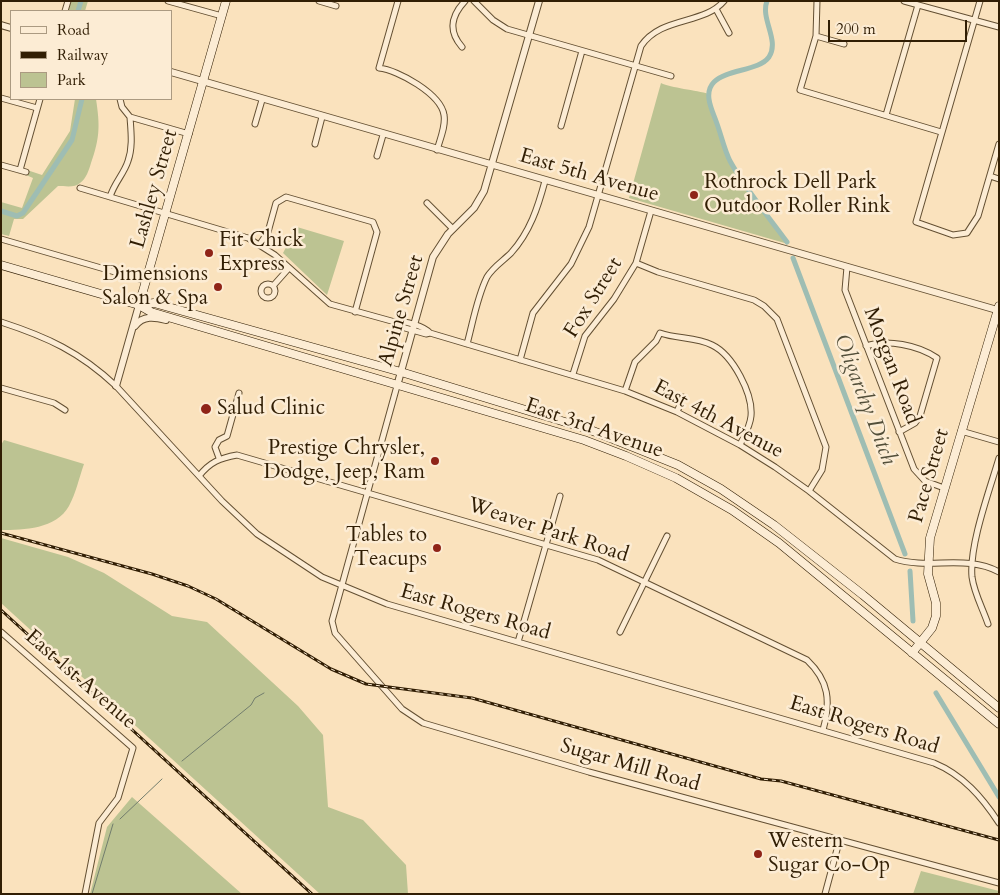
<!DOCTYPE html>
<style>
body{margin:0}
#map{position:relative;width:1000px;height:895px;overflow:hidden;background:#fae2bd;font-family:Cardo,serif}
canvas{display:block}
.frame{position:absolute;inset:0;border:2px solid #311e04;pointer-events:none}
.legend{position:absolute;left:10px;top:10px;width:162px;height:90px;box-sizing:border-box;background:#fcecd4;border:1px solid #ab9a81;margin:0;padding:6px 9px;list-style:none;font-size:15px;color:#311e04}
.legend li{display:flex;align-items:center;gap:10px;height:25px}
.legend b{width:25px;border:1px solid #ab9a81}
.scale{position:absolute;left:828px;top:20px;width:139px;height:22px;box-sizing:border-box;border:2px solid #311e04;border-top:0;padding-left:6px;font-size:15px;line-height:18px;white-space:nowrap;color:#311e04;-webkit-text-stroke:4px #fcecd4;paint-order:stroke}
</style>
<div id="map">
<canvas width="1000" height="895"></canvas>
<div class="frame"></div>
<ul class="legend">
<li><b style="height:6px;background:#fcecd4"></b>Road</li>
<li><b style="height:6px;background:#311e04"></b>Railway</li>
<li><b style="height:14px;background:#bcc392"></b>Park</li>
</ul>
<div class="scale">200 m</div>
</div>
<script>
const ctx = document.querySelector('canvas').getContext('2d');
ctx.lineJoin = 'round';
function fill(path, color) {
  ctx.fillStyle = color;
  ctx.fill(path, 'evenodd');
}
function trace(path, color, width, dash) {
  ctx.strokeStyle = color;
  ctx.lineWidth = width;
  ctx.lineCap = dash ? 'butt' : 'round';
  ctx.setLineDash(dash || []);
  ctx.stroke(path);
}
function label(font, color, halo, rows, align = 'center') {
  ctx.font = font + ' Cardo,serif';
  ctx.lineWidth = 5;
  ctx.setLineDash([]);
  ctx.textBaseline = 'middle';
  ctx.strokeStyle = halo;
  ctx.fillStyle = color;
  for (const [text, x, y, turn = 0] of rows) {
    ctx.save();
    ctx.translate(x, y);
    ctx.rotate((+turn || 0) * Math.PI / 180);
    ctx.textAlign = isNaN(turn) ? turn : align;
    if (halo) ctx.strokeText(text, 0, 0);
    ctx.fillText(text, 0, 0);
    ctx.restore();
  }
}
fill(new Path2D(`
 M71 1H88L85 11H68Z
 M661 83C671 88 696 90 709 94L708 98 729 160 788 244 629 198Z
 M75 99H96C100 125 100 138 91 163 89 170 86 179 80 183 75 188 65 186 58 186L23 219H14L9 236 1 234V202L22 208 33 178 26 175 27 170 42 175 70 131Z
 M297 227 344 241 327 295 283 253Z
 M4 440 84 464C79 478 76 493 69 506 56 529 24 530 1 530V445Z
 M1 538 68 557 104 573 172 616 207 622 298 706 323 735 328 807 363 820 406 865 408 894H320L1 603Z
 M132 797 242 894H90L107 827Z
 M921 871 999 891V894H913Z`), '#bcc392');
trace(new Path2D(`
 M182 761 251 705 255 698 264 693
 M120 819 162 779
 M92 894 113 824`), '#727d6d', 1);
trace(new Path2D(`
 M767 1C760 19 780 40 769 57 759 71 727 69 714 82 703 93 712 110 716 121 721 134 724 149 730 161 746 190 768 216 787 242
 M78 11 81 1
 M1 211 17 216 23 213 72 140 82 99
 M793 258 905 554
 M910 571 913 621
 M936 693 999 797`), '#9ebdb3', 5);
const minor = new Path2D(`
 M168 1 222 16
 M319 1 336 6
 M398 1 379 68C398 70 441 94 444 115 446 126 440 139 437 150
 M474 1 493 20 507 29 671 76
 M817 1 816 36 800 90 941 132
 M904 1 999 27
 M980 1 916 222 953 235 967 233 978 216 999 144
 M716 9 729 33
 M65 11 68 1
 M816 36 844 44
 M462 47C448 31 451 16 465 1
 M1 98 37 108
 M886 115 918 5
 M130 117 189 134
 M255 124 262 100
 M561 126 582 51
 M315 144 322 117
 M377 156 383 135
 M1 165 26 172
 M20 170 40 99
 M990 176 999 179
 M80 188 248 238 275 255 330 304 395 322C403 320 424 326 430 333
 M110 197C114 183 124 174 128 161 133 147 131 132 130 117L122 107 120 99
 M427 203 453 229
 M1 239 146 281
 M260 244 268 232 276 203 286 197 373 222 377 232 355 312
 M636 263 658 272 754 300 764 306 777 319 826 447 822 470 809 491
 M847 267 845 290 914 469 925 481 944 488
 M261 291a7 7 0 1 1 14 0a7 7 0 1 1-14 0Z
 M273 286 289 268
 M1 322C47 337 80 352 116 386L222 501 257 534 322 577 387 604 934 763C963 775 982 797 999 823
 M395 322 398 326 426 334 430 333 625 391 677 412 740 445 775 467 809 491 895 559C929 570 966 554 999 572
 M467 344C473 322 477 297 487 277 493 267 503 261 511 253 530 232 538 207 545 181
 M866 346C887 339 918 345 937 358L920 416 915 423 899 432
 M520 360 533 313 571 264 589 227 641 46C661 16 704 25 724 1
 M573 374 585 336 614 299 636 263 651 211
 M397 386 332 621 335 633 402 709 423 723 589 772 999 883
 M1 388 54 403 65 410
 M625 391 635 362 656 341 660 333C677 339 696 337 712 345 733 355 753 394 751 416 750 427 744 436 740 445
 M677 412 683 397
 M961 431 999 442
 M219 458 215 447 219 440 227 436 239 393
 M199 476C210 462 220 458 237 455L598 560 807 660C829 681 831 701 823 730
 M988 624C983 609 974 593 972 577 969 545 990 489 999 458
 M1 632 133 748 118 798 99 823 85 894
 M620 632 667 536
 M518 642 560 496
 M825 894 839 842`);
const tertiary = new Path2D(`
 M1 25 11 28
 M171 72 997 310
 M135 326C143 315 155 317 166 320
 M116 386 139 305
 M397 386 433 257 448 234 474 208 484 191 539 1`);
const secondary = new Path2D(`
 M1 265 139 305 151 312 584 440 626 456 676 478 732 510 779 543 999 724
 M139 305 154 303 401 372 588 429 678 465 721 489 774 525 863 595 999 708
 M139 305 226 1
 M912 653 932 628 936 616V603L928 574 930 538 999 306`);
trace(minor, '#634f32', 7);
trace(tertiary, '#634f32', 8);
trace(secondary, '#311e04', 9);
trace(minor, '#fcecd4', 5);
trace(tertiary, '#fcecd4', 6);
trace(secondary, '#fcecd4', 8);
const rail = new Path2D(`
 M1 533 152 574 188 586 216 599 331 669 366 684 472 698 761 779 781 781 999 840
 M1 610 312 894`);
trace(rail, '#311e04', 3);
trace(rail, '#fcecd4', 1, [4]);
for (const [x, y, r, color] of [
 [694,195,5,"#8f2418"],
 [209,253,5,"#8f2418"],
 [218,287,5,"#8f2418"],
 [206,409,6,"#8f2418"],
 [435,461,5,"#8f2418"],
 [437,548,5,"#8f2418"],
 [758,854,5,"#8f2418"]
]) {
  const dot = new Path2D();
  dot.arc(x, y, r, 0, 2 * Math.PI);
  ctx.fillStyle = color;
  ctx.fill(dot);
  trace(dot, '#fcecd4', 2);
}
label('21px', '#311e04', '#fcecd4', [
 ["East 5th Avenue",589,176,16],
 ["Lashley Street",155,189,-74],
 ["Fox Street",594,298,-58],
 ["Alpine Street",402,311,-74],
 ["Morgan Road",891,366,69],
 ["East 4th Avenue",718,420,28],
 ["East 3rd Avenue",594,429,19],
 ["Pace Street",930,476,-74],
 ["Weaver Park Road",548,531,18],
 ["East Rogers Road",475,613,16],
 ["East 1st Avenue",80,680,41],
 ["East Rogers Road",864,726,17],
 ["Sugar Mill Road",630,766,16]
]);
label('21px', '#311e04', '#fcecd4', [
 ["Rothrock Dell Park",704,183],
 ["Outdoor Roller Rink",704,207],
 ["Fit Chick",219,241],
 ["Express",219,265],
 ["Dimensions",208,275,"right"],
 ["Salon & Spa",208,299,"right"],
 ["Salud Clinic",217,409],
 ["Prestige Chrysler,",425,449,"right"],
 ["Dodge, Jeep, Ram",425,473,"right"],
 ["Tables to",427,536,"right"],
 ["Teacups",427,560,"right"],
 ["Western",768,842],
 ["Sugar Co-Op",768,866]
], 'left');
label('italic 22px', '#524e39', '#fcecd4', [
 ["Oligarchy Ditch",864,400,69]
]);
</script>
